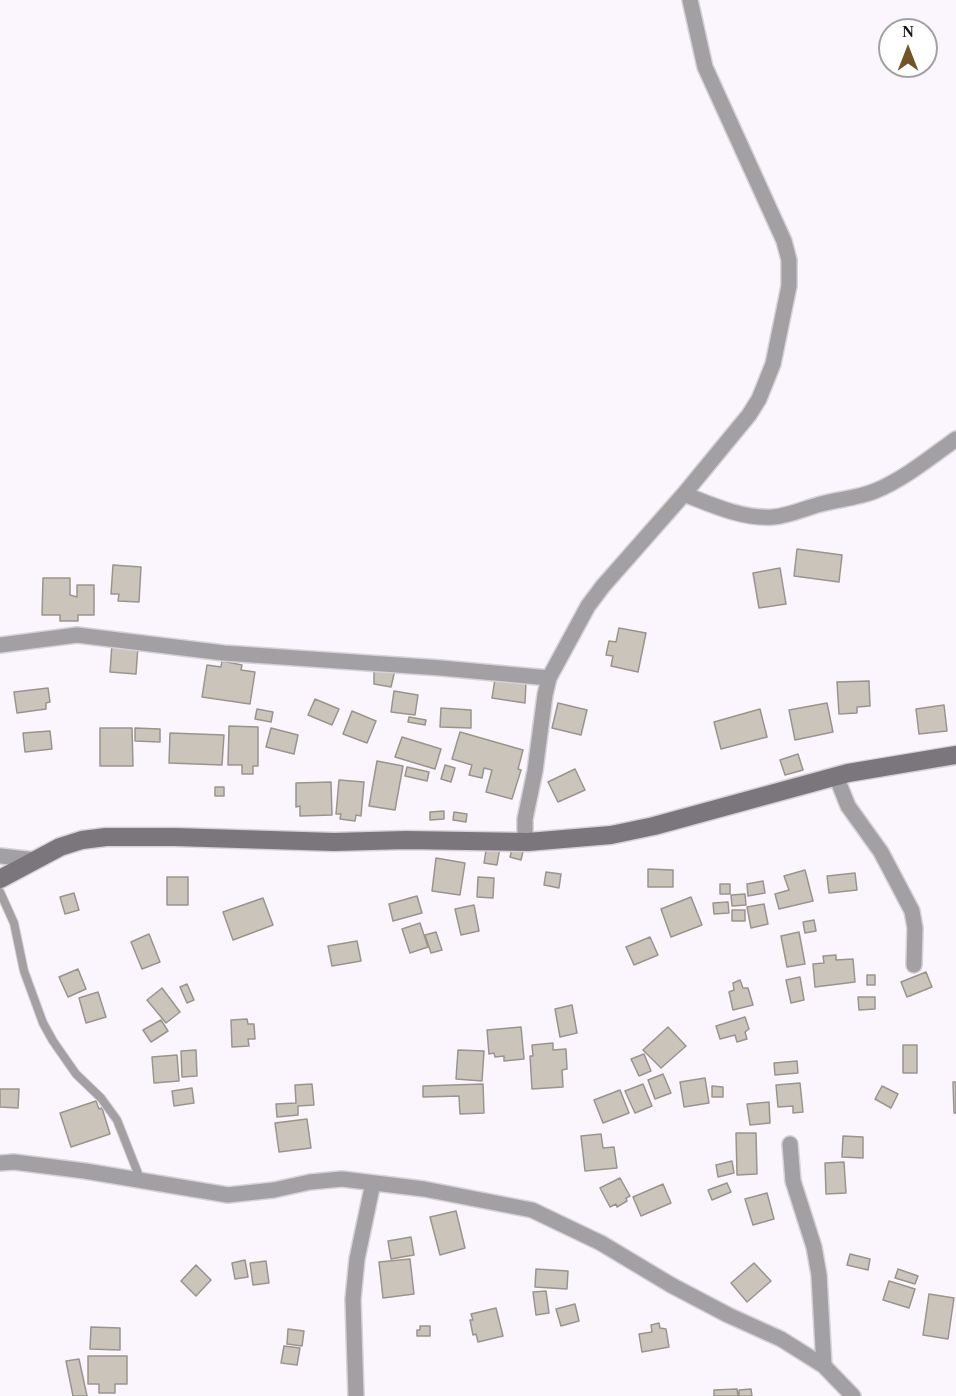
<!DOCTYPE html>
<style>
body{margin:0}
#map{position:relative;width:956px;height:1396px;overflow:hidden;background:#fbf5fe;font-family:"Times New Roman",serif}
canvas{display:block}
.north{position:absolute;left:878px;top:18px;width:60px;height:60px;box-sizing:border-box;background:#fff;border:2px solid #a3a2a3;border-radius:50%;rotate:0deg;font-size:16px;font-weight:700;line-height:24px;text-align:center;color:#181619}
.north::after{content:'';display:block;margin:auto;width:21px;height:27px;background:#715528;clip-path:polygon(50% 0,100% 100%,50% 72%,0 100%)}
</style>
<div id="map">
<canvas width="956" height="1396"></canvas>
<div class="north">N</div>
</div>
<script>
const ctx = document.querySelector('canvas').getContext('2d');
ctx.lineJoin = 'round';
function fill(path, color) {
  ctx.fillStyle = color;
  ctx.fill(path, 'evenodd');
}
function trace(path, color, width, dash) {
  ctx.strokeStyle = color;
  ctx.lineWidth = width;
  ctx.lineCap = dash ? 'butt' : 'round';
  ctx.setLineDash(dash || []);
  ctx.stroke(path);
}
const building = new Path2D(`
 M797 549 842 555 839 582 794 576Z
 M113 565 141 567 139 602 118 601 119 594H111Z
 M780 568 786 604 759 608 753 573Z
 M43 578H70V595L77 597V585H94V615H78V621H60V615H42Z
 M619 628 646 633 638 672 611 666 613 656 606 655 609 641 616 642Z
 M112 644 138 646 136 674 110 672Z
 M222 661 242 665 241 670 255 672 250 704 202 697 207 665 221 667Z
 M374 669 395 670 391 687 374 684Z
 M495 679 526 682 525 703 492 698Z
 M869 681 870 706 857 707V713L839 714 837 682Z
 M48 688 50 702 46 703V709L17 713 14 692Z
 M394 691 418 695 415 715 391 712Z
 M315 699 339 709 332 725 308 715Z
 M558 703 587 710 581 735 552 728Z
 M827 703 833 732 795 740 789 710Z
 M944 705 947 731 919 734 916 709Z
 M441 708 471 710V728L440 727Z
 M257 709 273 712 271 722 255 719Z
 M760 709 767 737 721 749 714 722Z
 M352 711 376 721 367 743 343 734Z
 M409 717 426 720 425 725 408 722Z
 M229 726 258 727V766H253V774H242V765H228Z
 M100 728H132L133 766H100Z
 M135 728 160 729V742L135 741Z
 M271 728 298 735 294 754 266 747Z
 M50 731 52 749 25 752 23 733Z
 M460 732 523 750 518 769 521 770 512 799 486 792 492 770 484 768 482 778 469 775 472 765 452 759Z
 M170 733 224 735 222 765 169 763Z
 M402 737 441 749 435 769 395 757Z
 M798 754 803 770 785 775 780 760Z
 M377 761 403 766 395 810 369 806Z
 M445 765 455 768 451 782 441 779Z
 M407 767 429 772 427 781 405 776Z
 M575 769 585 790 558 802 548 782Z
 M339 780 364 782 361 816 356 815 355 821 340 819 341 814H336Z
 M331 782 332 815 300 816V806L296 807V783Z
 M215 787H224V796H215Z
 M444 811V819L430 820V812Z
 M454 812 467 814 466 822 453 820Z
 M487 844 500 847 497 865 484 863Z
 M513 845 524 847 521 860 510 857Z
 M436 858 465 863 460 895 432 891Z
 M648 869 673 870V887H648Z
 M805 870 813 901 779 909 775 894 789 890 784 876Z
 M546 872 561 874 559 888 544 885Z
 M855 873 857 890 829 893 827 876Z
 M167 877H188V905H167Z
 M478 877 494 878 493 898 477 897Z
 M763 881 765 893 748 896 747 884Z
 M720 884H730V894H720Z
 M74 893 79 910 65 914 60 897Z
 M745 894 746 905 732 906 731 895Z
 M417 896 422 913 393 921 389 904Z
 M691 897 702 925 671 937 661 909Z
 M263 898 273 925 233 940 223 912Z
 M728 902 729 913 714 914 713 903Z
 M764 904 768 924 751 928 747 907Z
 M474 905 479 931 461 935 455 909Z
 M732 910H745V921H732Z
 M814 920 816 931 805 933 803 922Z
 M420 923 428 947 410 953 402 929Z
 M436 932 442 950 431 953 425 935Z
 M799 932 805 964 787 967 781 936Z
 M149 934 160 962 142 969 131 942Z
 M650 937 658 955 634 965 626 947Z
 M357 941 361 961 332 966 328 946Z
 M836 955V960L853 959 855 982 815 987 813 964 824 963 823 956Z
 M78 969 86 989 68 997 59 977Z
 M926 972 932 987 907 997 901 982Z
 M867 975H875V985H867Z
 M800 977 804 1000 791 1003 786 980Z
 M740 980 743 988H748L753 1005 733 1010 729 992 734 990 733 983Z
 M187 984 194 1000 187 1003 180 987Z
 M162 988 180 1012 166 1023 147 1000Z
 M98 992 106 1017 86 1023 79 998Z
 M858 997H875V1009L859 1010Z
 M572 1005 577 1033 560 1037 555 1009Z
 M745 1017 749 1029 745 1032 747 1039 737 1042 735 1035 720 1039 716 1026Z
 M247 1019 248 1024H254L255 1039H248L249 1046 232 1047 231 1020Z
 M161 1020 168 1031 151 1042 143 1030Z
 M521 1027 524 1059 504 1061V1056L495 1057 494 1053 489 1054 487 1030Z
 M668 1027 686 1046 661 1068 643 1050Z
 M553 1043V1050L566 1049 567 1069 562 1070 563 1087 532 1089 530 1056H533L532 1045Z
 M903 1045H917V1073H903Z
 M196 1050 197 1076 182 1077 181 1051Z
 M458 1050 484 1051 482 1081 456 1079Z
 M644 1054 651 1071 639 1076 631 1059Z
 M177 1055 179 1081 154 1083 152 1057Z
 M797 1061 798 1073 775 1075 774 1063Z
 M663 1074 671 1093 655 1099 648 1080Z
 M705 1078 709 1103 684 1107 680 1082Z
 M953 1082H956V1113H954Z
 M800 1083 803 1112 793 1113V1106L778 1107 776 1085Z
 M312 1084 314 1105 298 1106V1115L277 1117 276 1104 296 1103 295 1085Z
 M483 1084 484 1113 460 1114 459 1096 423 1097V1086Z
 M643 1084 652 1106 635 1113 625 1091Z
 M712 1086 723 1087V1097H712Z
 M882 1086 898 1094 891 1108 875 1099Z
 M192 1088 194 1103 174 1106 172 1091Z
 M0 1089H19L18 1108 0 1107Z
 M620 1090 629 1113 603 1123 594 1100Z
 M96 1101 99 1109 102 1108 110 1134 71 1147 60 1113Z
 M769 1102 770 1123 750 1125 747 1104Z
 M307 1119 311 1148 279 1152 275 1123Z
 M736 1133H756L757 1174 737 1175Z
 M601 1134 603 1148 614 1147 617 1168 585 1171 581 1136Z
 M843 1136 863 1137V1158L842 1157Z
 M732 1161 734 1173 718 1177 716 1165Z
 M844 1162 846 1193 826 1194 825 1163Z
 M620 1178 630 1196 626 1198 627 1201 617 1207 616 1204 610 1207 600 1188Z
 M727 1183 731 1192 712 1200 708 1190Z
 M663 1184 671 1203 641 1216 633 1197Z
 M767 1193 774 1219 753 1225 745 1199Z
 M456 1211 465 1248 440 1255 430 1217Z
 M411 1237 414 1255 391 1259 388 1241Z
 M850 1254 870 1259 868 1270 847 1265Z
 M410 1259 414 1294 383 1298 379 1262Z
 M245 1260 248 1277 235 1279 232 1263Z
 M266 1261 269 1283 253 1285 250 1263Z
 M754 1263 771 1281 747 1302 731 1283Z
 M196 1265 211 1280 196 1296 181 1281Z
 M536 1269 568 1271 567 1289 535 1287Z
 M898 1269 918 1276 915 1284 895 1278Z
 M889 1281 915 1289 909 1308 883 1300Z
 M546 1291 549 1313 536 1315 533 1292Z
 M929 1294 954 1298 948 1339 923 1335Z
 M575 1304 579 1321 561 1326 556 1309Z
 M496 1308 503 1336 478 1342 476 1334 473 1335 470 1320H473L471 1314Z
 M659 1323 660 1328 666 1329 669 1347 642 1352 639 1334 652 1332 651 1325Z
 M420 1326H430V1336H417V1330H420Z
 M91 1327 120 1328V1350L90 1349Z
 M288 1329 304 1331 302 1346 287 1344Z
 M284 1346 300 1348 297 1365 281 1363Z
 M88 1356H127V1384H115V1393H99V1384H88Z
 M79 1359 87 1396H73L66 1361Z
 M737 1389 738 1396H714V1390Z
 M751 1389 752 1396H739V1390Z`);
fill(building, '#cbc4bb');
trace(building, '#9a958c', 1.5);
const lane = new Path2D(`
 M0 892 14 923 24 971 43 1023 53 1041 76 1074 101 1098 117 1120 141 1181`);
const street = new Path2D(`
 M684 494C712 505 742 519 773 517 789 516 805 508 821 504 839 499 858 498 875 491 904 479 931 457 956 439
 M0 645 77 635 224 653 441 668 549 678
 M836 776 848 806 881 852 912 911 915 928 914 965
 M528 842 525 833V819L535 771 545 695 549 678 588 606 603 586 684 494 749 415 759 399 773 364 789 286V260L784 241 705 67 690 0
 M0 856 36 860
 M790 1144 793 1181 814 1247 819 1275 824 1366
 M0 1163 14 1162 85 1171 228 1195 274 1190 310 1182 342 1179 424 1189 532 1210 601 1243 671 1285 728 1315 781 1339 824 1366 853 1396
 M356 1396 353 1299 357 1259 373 1183`);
const secondary = new Path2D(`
 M0 879 60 847 82 840 106 837H175L334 842 406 840 528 842 611 835 654 826 848 773 956 755`);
trace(lane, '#d7d1d9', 10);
trace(street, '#d7d1d9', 18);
trace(secondary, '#d7d1d9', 21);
trace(lane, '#a3a0a4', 8);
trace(street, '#a3a0a4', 15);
trace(secondary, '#7a767c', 18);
</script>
